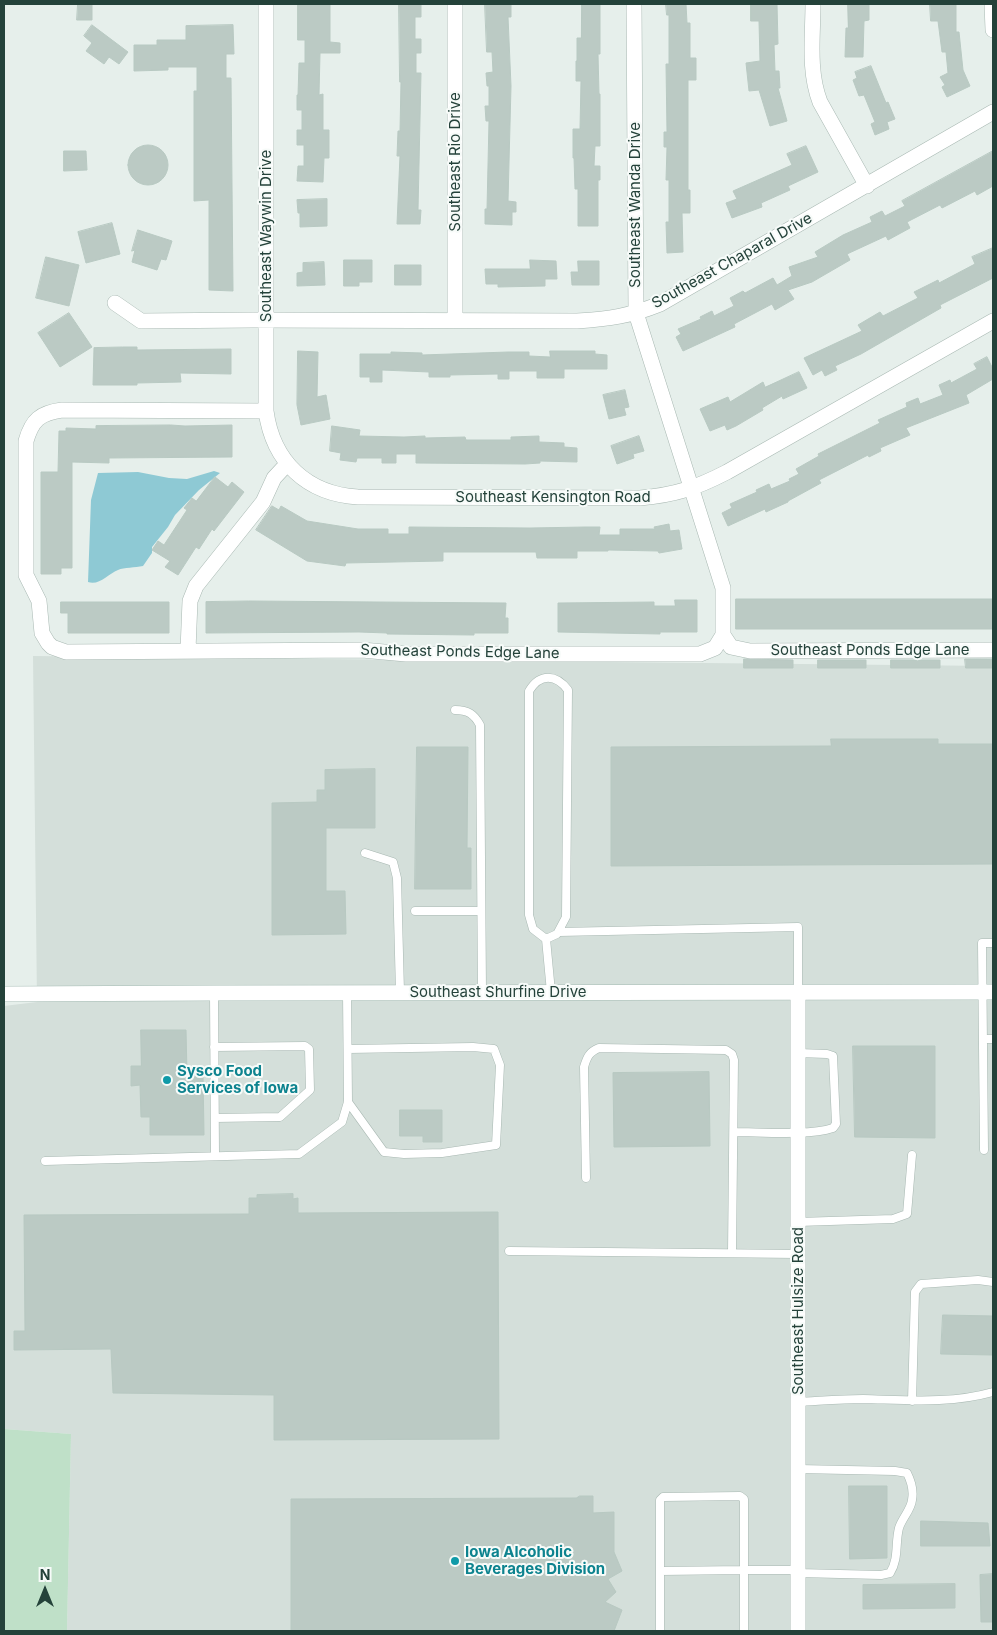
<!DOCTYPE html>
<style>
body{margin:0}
#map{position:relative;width:997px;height:1635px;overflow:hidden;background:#e6efeb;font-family:Inter,sans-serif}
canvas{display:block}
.frame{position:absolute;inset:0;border:5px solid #24423a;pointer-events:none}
.north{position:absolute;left:20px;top:1565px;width:50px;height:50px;-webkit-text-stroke:4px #f7fbf9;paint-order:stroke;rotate:0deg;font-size:14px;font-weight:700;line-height:20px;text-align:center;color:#24423a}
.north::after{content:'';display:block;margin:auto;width:18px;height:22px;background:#24423a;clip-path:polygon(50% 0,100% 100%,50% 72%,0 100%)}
</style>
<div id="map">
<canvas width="997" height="1635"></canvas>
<div class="frame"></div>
<div class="north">N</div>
</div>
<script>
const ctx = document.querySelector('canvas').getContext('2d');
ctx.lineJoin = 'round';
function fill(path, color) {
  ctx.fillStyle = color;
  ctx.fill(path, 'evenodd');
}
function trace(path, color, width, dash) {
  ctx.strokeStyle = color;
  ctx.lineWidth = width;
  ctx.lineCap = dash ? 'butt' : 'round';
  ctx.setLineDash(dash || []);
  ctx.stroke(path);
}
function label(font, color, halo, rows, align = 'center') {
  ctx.font = font + ' Inter,sans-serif';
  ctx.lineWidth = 4;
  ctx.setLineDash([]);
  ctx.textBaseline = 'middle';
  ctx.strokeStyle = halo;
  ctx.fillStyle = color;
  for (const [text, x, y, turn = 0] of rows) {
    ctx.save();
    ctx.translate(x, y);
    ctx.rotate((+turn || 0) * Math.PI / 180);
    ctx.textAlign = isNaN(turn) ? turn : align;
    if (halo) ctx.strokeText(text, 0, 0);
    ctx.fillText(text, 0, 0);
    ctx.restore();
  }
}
fill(new Path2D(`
 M33 656 993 666V1631H67L71 1434 4 1429V1006L37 1002Z`), '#d4dfda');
fill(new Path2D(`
 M4 1429 71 1434 67 1631H4Z`), '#bfe0c8');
fill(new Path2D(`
 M214 471 220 473 199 490 175 515 168 527 152 547V553L143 566C135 568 124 567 118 570 108 574 99 586 88 582L91 500 98 473 138 472 169 478 187 479Z`), '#8ec9d4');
const building = new Path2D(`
 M78 4H92V20H77Z
 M298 4H330V42L340 43V53H320L319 95 323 94V130H329V158H324L323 182 297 181 298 166H304V145H297V130H302V110H297V95H298L299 63H305V40H298Z
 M399 4H421V17H415V39H421V53H416V73H421L418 210H421L420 224H397L400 156H397L398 131H400L401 82H400Z
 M485 4H511V17H508L511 86 508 201 516 202V212H512V225L485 224V209H487L489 121H486L485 106H489V86H487L486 73 493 72 492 52H487Z
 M582 4H600V54H598L599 94H600V146H595L594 166H600V180H598V226H578V189H575L574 158H573V129H580L581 81H576V61H577V38H581Z
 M666 4H686L687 23H690V58H696V80H688V190H690V213H682L683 252 667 253 666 222H669V180H666L667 147H664V132H667L666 64H669V15H667Z
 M751 4H777L778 44 774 45 775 71H779L780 88H778L787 121 770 126 759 90 749 91 746 63 760 61 759 21H751Z
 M848 4H869V20L864 21 863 57H845L846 28H848Z
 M930 4H956V32H959L963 70 970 86 947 97 942 87 945 85 940 77 948 73 946 52H942L938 21H931Z
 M92 25 128 52 119 64 109 57 104 64 86 51 92 43 84 36Z
 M233 25 234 54H226V78H231L233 291 209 290V200L194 201V91H197V67H168V70L134 71V45H157V40H186V26Z
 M871 66 886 103 888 102 895 119 887 122 889 129 875 135 871 124 875 122 864 95 859 96 853 80 857 78 855 72Z
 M128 165a20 20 0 1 1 40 0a20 20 0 1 1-40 0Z
 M806 146 818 172 788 186 790 190 761 203 762 207 732 218 726 203 737 199 733 191 792 165 787 154Z
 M64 151H86L87 170 64 171Z
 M993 151V186L977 195 975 191 942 208 940 205 907 222 910 228 888 240 886 236 847 254 850 260 812 282 788 290 794 299 775 310 772 304 734 324 735 327 683 351 676 337 681 334 678 329 701 319 700 317 712 311 714 316 734 306 730 298 743 291 745 293 773 278 777 285 792 276 789 267 818 257 815 252 843 235 872 222 870 217 882 211 885 216 905 206 902 201Z
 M327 199V226L300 227V213H298L297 200Z
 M112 223 120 254 86 263 78 232Z
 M138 230 172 241 166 260 161 259 157 270 132 262 135 250 132 251Z
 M993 248V278L940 305 941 308 861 354 835 366 837 370 825 376 822 370 813 375 804 358 862 331 858 325 880 312 883 316 918 298 914 292 938 280 939 283 975 264 972 257Z
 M46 257 79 265 69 306 36 298Z
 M344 260H372V282H359V286H344Z
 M530 260 556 261 557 279H545V286L498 287V284H486L485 269H530Z
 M578 261H599V285H572L571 272H578Z
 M324 262 325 285 297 286V273L303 272V263Z
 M395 265H421V285H395Z
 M69 313 92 347 60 367 38 333Z
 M123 347H137V350L231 349V374L180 373 181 382 137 383V385H93L94 348Z
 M298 351 318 352 317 397 326 395 330 419 301 425 297 405Z
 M550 351H595V354L607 355V369H564V378H537V371H509V379H498V374L450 375V377H429V372L382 370V382H370V377H360V354H391V352L422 353V355L508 352H529V356L550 357Z
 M987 357 993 369V379L966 395 969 403 906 428 910 435 880 448 881 451 869 457 868 455 819 480 821 483 788 501V502L766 512 765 509 728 526 722 513 732 508 730 504 757 492 756 490 769 484 771 489 790 481 789 479 799 474 796 469 819 456 818 454 880 423 878 420 907 407 906 403 918 398 920 404 943 395 939 385 950 380 951 383 977 369 974 364Z
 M799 372 807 388 783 399 782 396 762 408 763 410 736 426 727 430 725 425 710 431 700 409 728 397 730 402 763 382 765 387Z
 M625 390 629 407 624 408 626 415 609 419 603 395Z
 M171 425 185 426 232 425V457L109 458V463L72 462V568H61V574H41V472H58L59 431H66V428L96 429V426Z
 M332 426 360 430 359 436 404 437 425 436V438L465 437 466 440H511V437L539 436V442L564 443V447L577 448V462L540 461V463L525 464 416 463V454H396V463H382V458H357L356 462 340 460 341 453 330 451Z
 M639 436 644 451 633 454 634 458 617 464 611 446Z
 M215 477 228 487 232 482 244 492 214 531 212 529 199 549 196 547 178 575 165 567 170 561 152 550 158 541 164 545 187 510 184 508 192 498 196 501Z
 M272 506 279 510 281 506 307 521 358 529H388V534H409V527L530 528 585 527H600L599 535H620V529H655L654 527 669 524 670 531 679 530 682 549 659 553 658 551 608 550V551H577V558H537L536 552H443V561L346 563 345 566 307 561 256 530Z
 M736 599H993V629H736Z
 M675 600H697V632H660V634L558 632V603L654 602V606H675Z
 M249 601 506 603 505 618H508V633H474V635L387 634V633L359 632 206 633V602Z
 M61 602H169V633H68V613H61Z
 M744 659 793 660V668H744Z
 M965 659H993V668H966Z
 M818 660H866V668H818Z
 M891 660H940V668H891Z
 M831 739H938V744H993V864L611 866V747L831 746Z
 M417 747H468L467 848H471V889H415Z
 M375 769V828H326V891H345L346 934 272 935V803L317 802V790H325V770Z
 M141 1030H186L187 1075H203L204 1135H150V1117H141L140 1085 131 1086V1066H141Z
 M853 1046H935V1138L855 1137Z
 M709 1072 710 1146 614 1147 613 1073Z
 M400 1110H442V1142H423V1136H400Z
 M293 1194V1199L298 1198V1213L498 1212 499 1439 274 1440V1395L113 1393 111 1349 14 1350V1331H25L24 1215 249 1214V1198H257V1195Z
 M943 1315 993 1316V1355L941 1354Z
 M849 1486H887V1558L850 1559Z
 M580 1496H593V1513L614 1512V1552L622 1571 608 1579 616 1592 605 1602 622 1610 614 1631H291V1499L576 1498Z
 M921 1521 988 1523 990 1546H921Z
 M993 1574V1622H981L980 1575Z
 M955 1584V1608L863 1609V1585Z`);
fill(building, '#bbcac4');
trace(building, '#b8c9c2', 1);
const lane = new Path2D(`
 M455 710C468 710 474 714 480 725L482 992
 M365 853 393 862 397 878 400 992
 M415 911H481
 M559 932 798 927V991
 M546 939 557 934 566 917 568 690C556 674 540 673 529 691V915L533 929 546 939 551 992
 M214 993 215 1155
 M983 1039H993
 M214 1047 305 1046 309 1049 310 1090 280 1117 215 1118
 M348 1049 473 1047 494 1049 500 1065 496 1145 442 1153 404 1154 384 1152 348 1102
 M734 1132C761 1132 809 1136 833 1128L836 1124 833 1056 827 1054 798 1053
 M984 1150 982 943H993
 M45 1161 299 1154 342 1122 348 1102 347 992
 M586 1178 584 1067C587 1057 589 1052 599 1048L726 1050 732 1054 734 1060 732 1253
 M798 1222 893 1219 907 1214 912 1155
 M509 1251 798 1254
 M912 1401 915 1292 921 1284 978 1280 993 1282
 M798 1402C819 1401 841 1399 863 1399 907 1400 951 1404 993 1392
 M660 1571 744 1570V1499L740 1496 663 1497 660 1500V1631
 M798 1573 881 1575 890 1573C899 1559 895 1543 899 1528 902 1518 911 1510 912 1500 914 1490 911 1481 907 1473L895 1471 798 1469
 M744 1631V1570H798`);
const street = new Path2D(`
 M266 4V411C273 462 307 494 358 497L640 498C675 495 696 488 727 472L993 321
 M455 4V320
 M813 4C813 36 808 71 820 102L867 186
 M992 4 993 30
 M115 303 141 321 253 320 577 321C609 319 630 316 660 304L993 112
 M266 411 62 410C40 413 32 420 26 441V575L39 601 42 633 48 643 52 647 66 652 362 650 406 654H700L715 648 723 635V588L636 313 634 4
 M723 635 731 647 750 651 993 650
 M188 650 190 601 196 586 263 502 274 478 287 464
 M798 1631V991`);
const secondary = new Path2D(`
 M4 994 214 993 993 992`);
trace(lane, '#a8b8b2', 9);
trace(street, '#a8b8b2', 16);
trace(secondary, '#a4bbb3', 16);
trace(lane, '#fff', 8);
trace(street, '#fff', 15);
trace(secondary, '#fff', 15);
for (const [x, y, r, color] of [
 [167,1080,5,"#0f9aa8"],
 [455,1561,5,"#0f9aa8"]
]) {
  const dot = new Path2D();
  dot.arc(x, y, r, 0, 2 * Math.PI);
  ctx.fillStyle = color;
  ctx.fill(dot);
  trace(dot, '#f7fbf9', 2);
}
label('15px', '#24423a', '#f7fbf9', [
 ["Southeast Rio Drive",455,162,-90],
 ["Southeast Wanda Drive",635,205,-90],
 ["Southeast Waywin Drive",266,236,-90],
 ["Southeast Chaparal Drive",732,261,-29],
 ["Southeast Kensington Road",553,497],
 ["Southeast Ponds Edge Lane",870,650],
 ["Southeast Ponds Edge Lane",460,652,1],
 ["Southeast Shurfine Drive",498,992],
 ["Southeast Hulsize Road",798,1311,-90]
]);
label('bold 15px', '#0d838f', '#f7fbf9', [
 ["Sysco Food",177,1071],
 ["Services of Iowa",177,1088],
 ["Iowa Alcoholic",465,1552],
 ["Beverages Division",465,1569]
], 'left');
</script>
